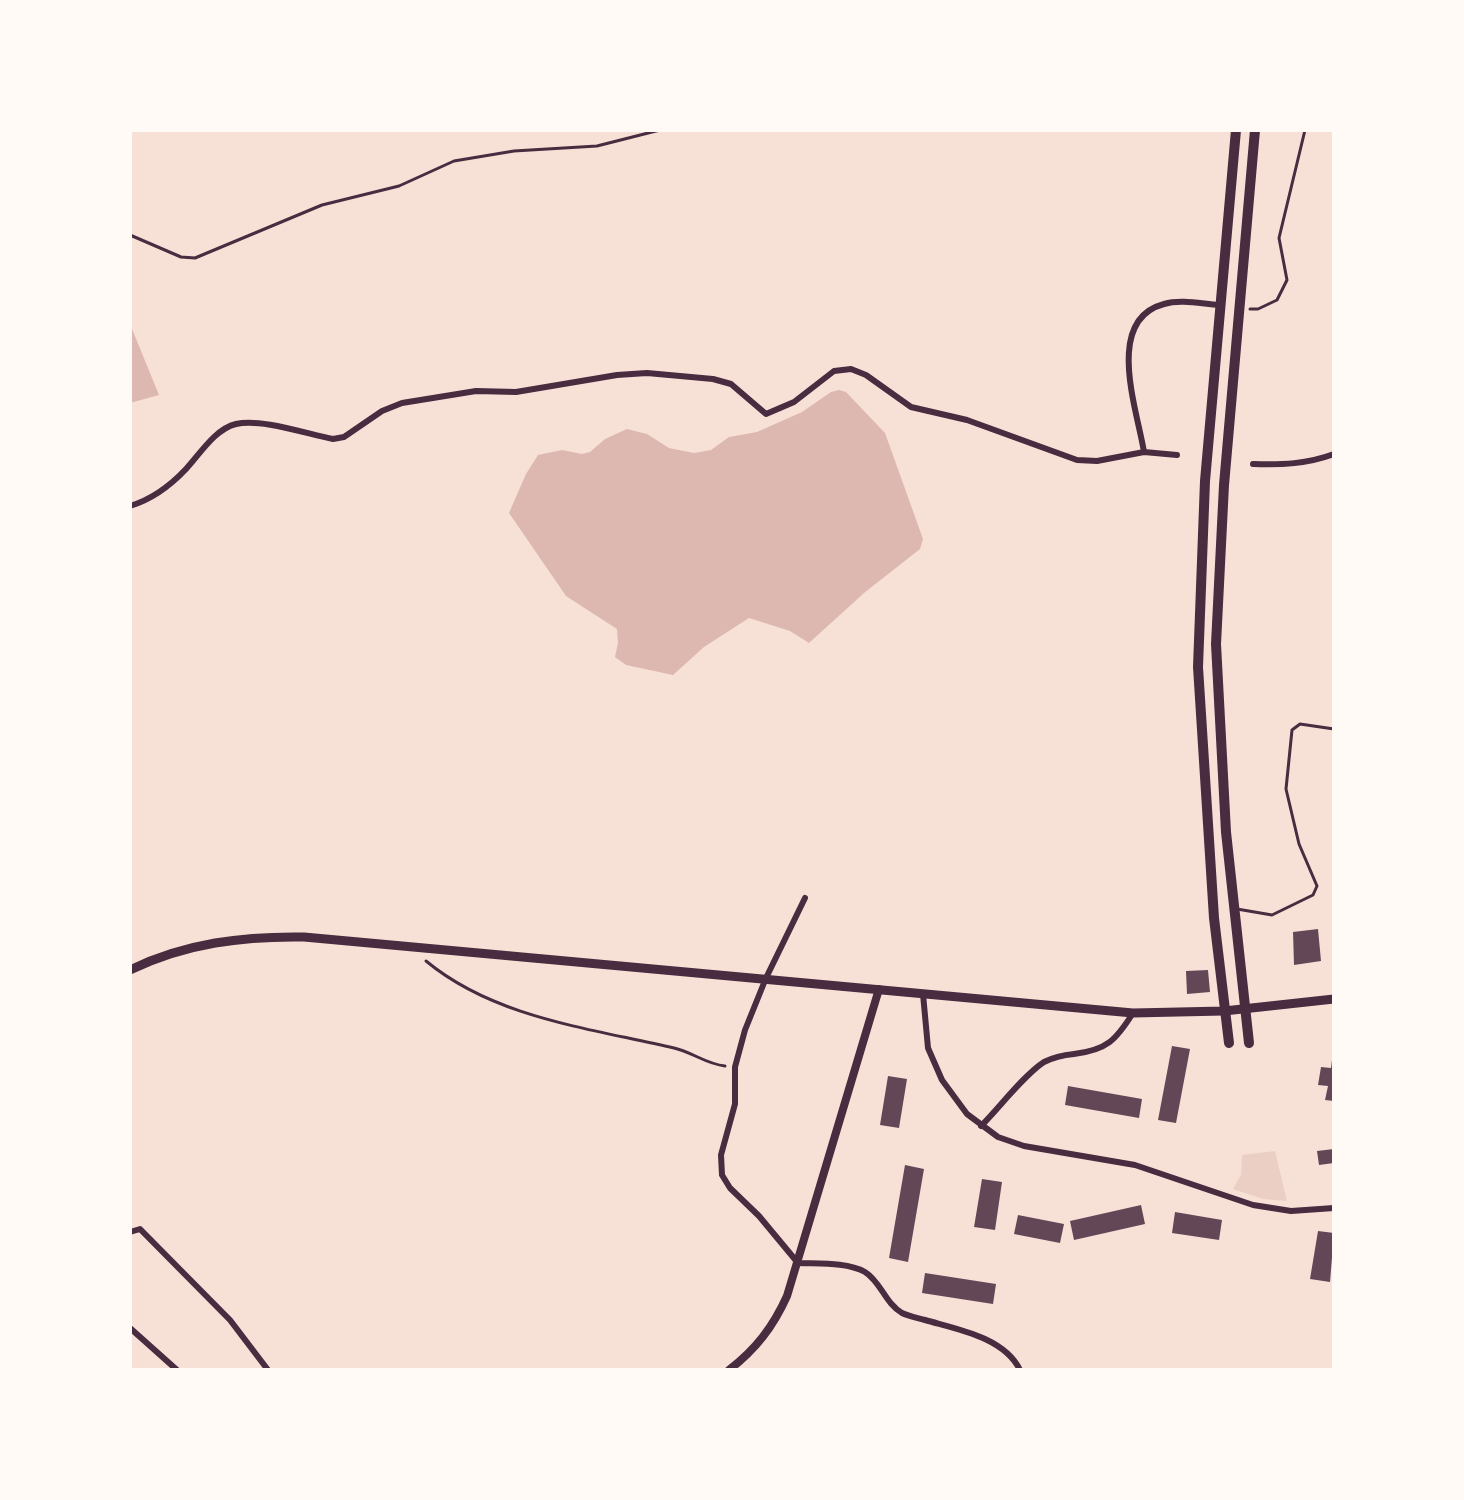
<!DOCTYPE html>
<style>
body{margin:0}
#map{position:relative;width:1464px;height:1500px;overflow:hidden;background:#f7e1d7;font-family:"Asap Condensed",sans-serif}
canvas{display:block}
.frame{position:absolute;inset:0;border:132px solid #fffaf5;pointer-events:none}
</style>
<div id="map">
<canvas width="1464" height="1500"></canvas>
<div class="frame"></div>
</div>
<script>
const ctx = document.querySelector('canvas').getContext('2d');
ctx.lineJoin = 'round';
function fill(path, color) {
  ctx.fillStyle = color;
  ctx.fill(path, 'evenodd');
}
function trace(path, color, width, dash) {
  ctx.strokeStyle = color;
  ctx.lineWidth = width;
  ctx.lineCap = dash ? 'butt' : 'round';
  ctx.setLineDash(dash || []);
  ctx.stroke(path);
}
fill(new Path2D(`
 M1275 1151 1287 1201 1263 1199 1233 1189 1241 1175 1242 1155Z`), '#ebcfc5');
fill(new Path2D(`
 M130 324 159 395 130 403Z
 M839 390 846 392 885 433 923 539 920 549 864 593 809 643 790 631 749 618 704 647 673 675 626 665 615 657 618 643 617 629 566 596 509 513 526 474 538 455 562 450 582 454 590 452 605 439 627 429 647 434 669 448 694 453 711 450 729 437 757 432 802 412 831 392Z`), '#dcb8b0');
fill(new Path2D(`
 M1318 929 1321 961 1294 965 1293 932Z
 M1208 970 1210 992 1187 994 1186 971Z
 M1172 1046 1190 1049 1176 1123 1158 1120Z
 M1332 1060H1334V1101L1325 1100 1328 1086 1318 1085 1321 1067 1331 1068Z
 M888 1076 907 1079 899 1128 880 1125Z
 M1068 1086 1142 1099 1139 1118 1065 1105Z
 M1334 1149V1163L1319 1165 1317 1151Z
 M905 1165 924 1169 908 1262 889 1258Z
 M982 1179 1002 1182 995 1230 974 1227Z
 M1141 1205 1145 1224 1074 1240 1070 1221Z
 M1175 1212 1222 1220 1219 1240 1172 1233Z
 M1018 1215 1064 1224 1060 1243 1014 1234Z
 M1318 1231 1334 1233 1330 1282 1310 1279Z
 M925 1273 996 1284 993 1304 922 1293Z`), '#644757');
trace(new Path2D(`
 M130 235 181 257 195 258 322 205 399 186 454 161 514 151 597 146 660 130
 M1250 309H1258L1277 300 1287 280 1279 238 1305 130
 M426 961C495 1018 589 1028 674 1048 692 1052 706 1064 725 1066`), '#4a2c40', 3);
trace(new Path2D(`
 M1237 909 1272 915 1313 895 1317 886 1299 844 1286 789 1292 730 1300 724 1334 729`), '#4a2c40', 3);
trace(new Path2D(`
 M1144 452C1137 409 1104 320 1164 304 1181 299 1202 304 1219 305
 M1253 464C1282 465 1307 464 1334 454
 M130 506C153 499 170 486 186 469 200 454 215 429 236 424 261 418 307 434 333 439L344 437 382 411 402 403 476 391 516 392 617 375 647 373 713 379 731 384 766 414 794 402 834 371 851 369 866 375 911 407 967 420 1077 460 1097 461 1144 452 1177 455
 M805 898 766 978 745 1030 735 1067V1104L721 1155 722 1175 730 1188 759 1216 798 1263C818 1264 847 1262 865 1272 881 1282 885 1303 902 1313 908 1316 918 1318 925 1320 956 1329 1004 1337 1020 1370
 M923 994 928 1048 942 1080 967 1114 998 1137 1024 1146 1135 1165 1253 1205 1291 1211 1334 1208
 M981 1126C998 1109 1025 1074 1044 1062 1054 1057 1064 1055 1074 1054 1107 1050 1116 1040 1133 1013
 M130 1232 140 1229 230 1320 268 1370
 M130 1328 177 1370`), '#4a2c40', 6);
trace(new Path2D(`
 M729 1370C756 1349 773 1327 787 1296L879 989`), '#4a2c40', 8);
trace(new Path2D(`
 M130 970C185 943 244 936 304 937L1133 1013 1224 1011 1334 999`), '#4a2c40', 9);
trace(new Path2D(`
 M1229 1043 1214 918 1198 667 1205 481 1236 130
 M1249 1043 1226 832 1216 644 1224 485 1255 130`), '#4a2c40', 10);
</script>
